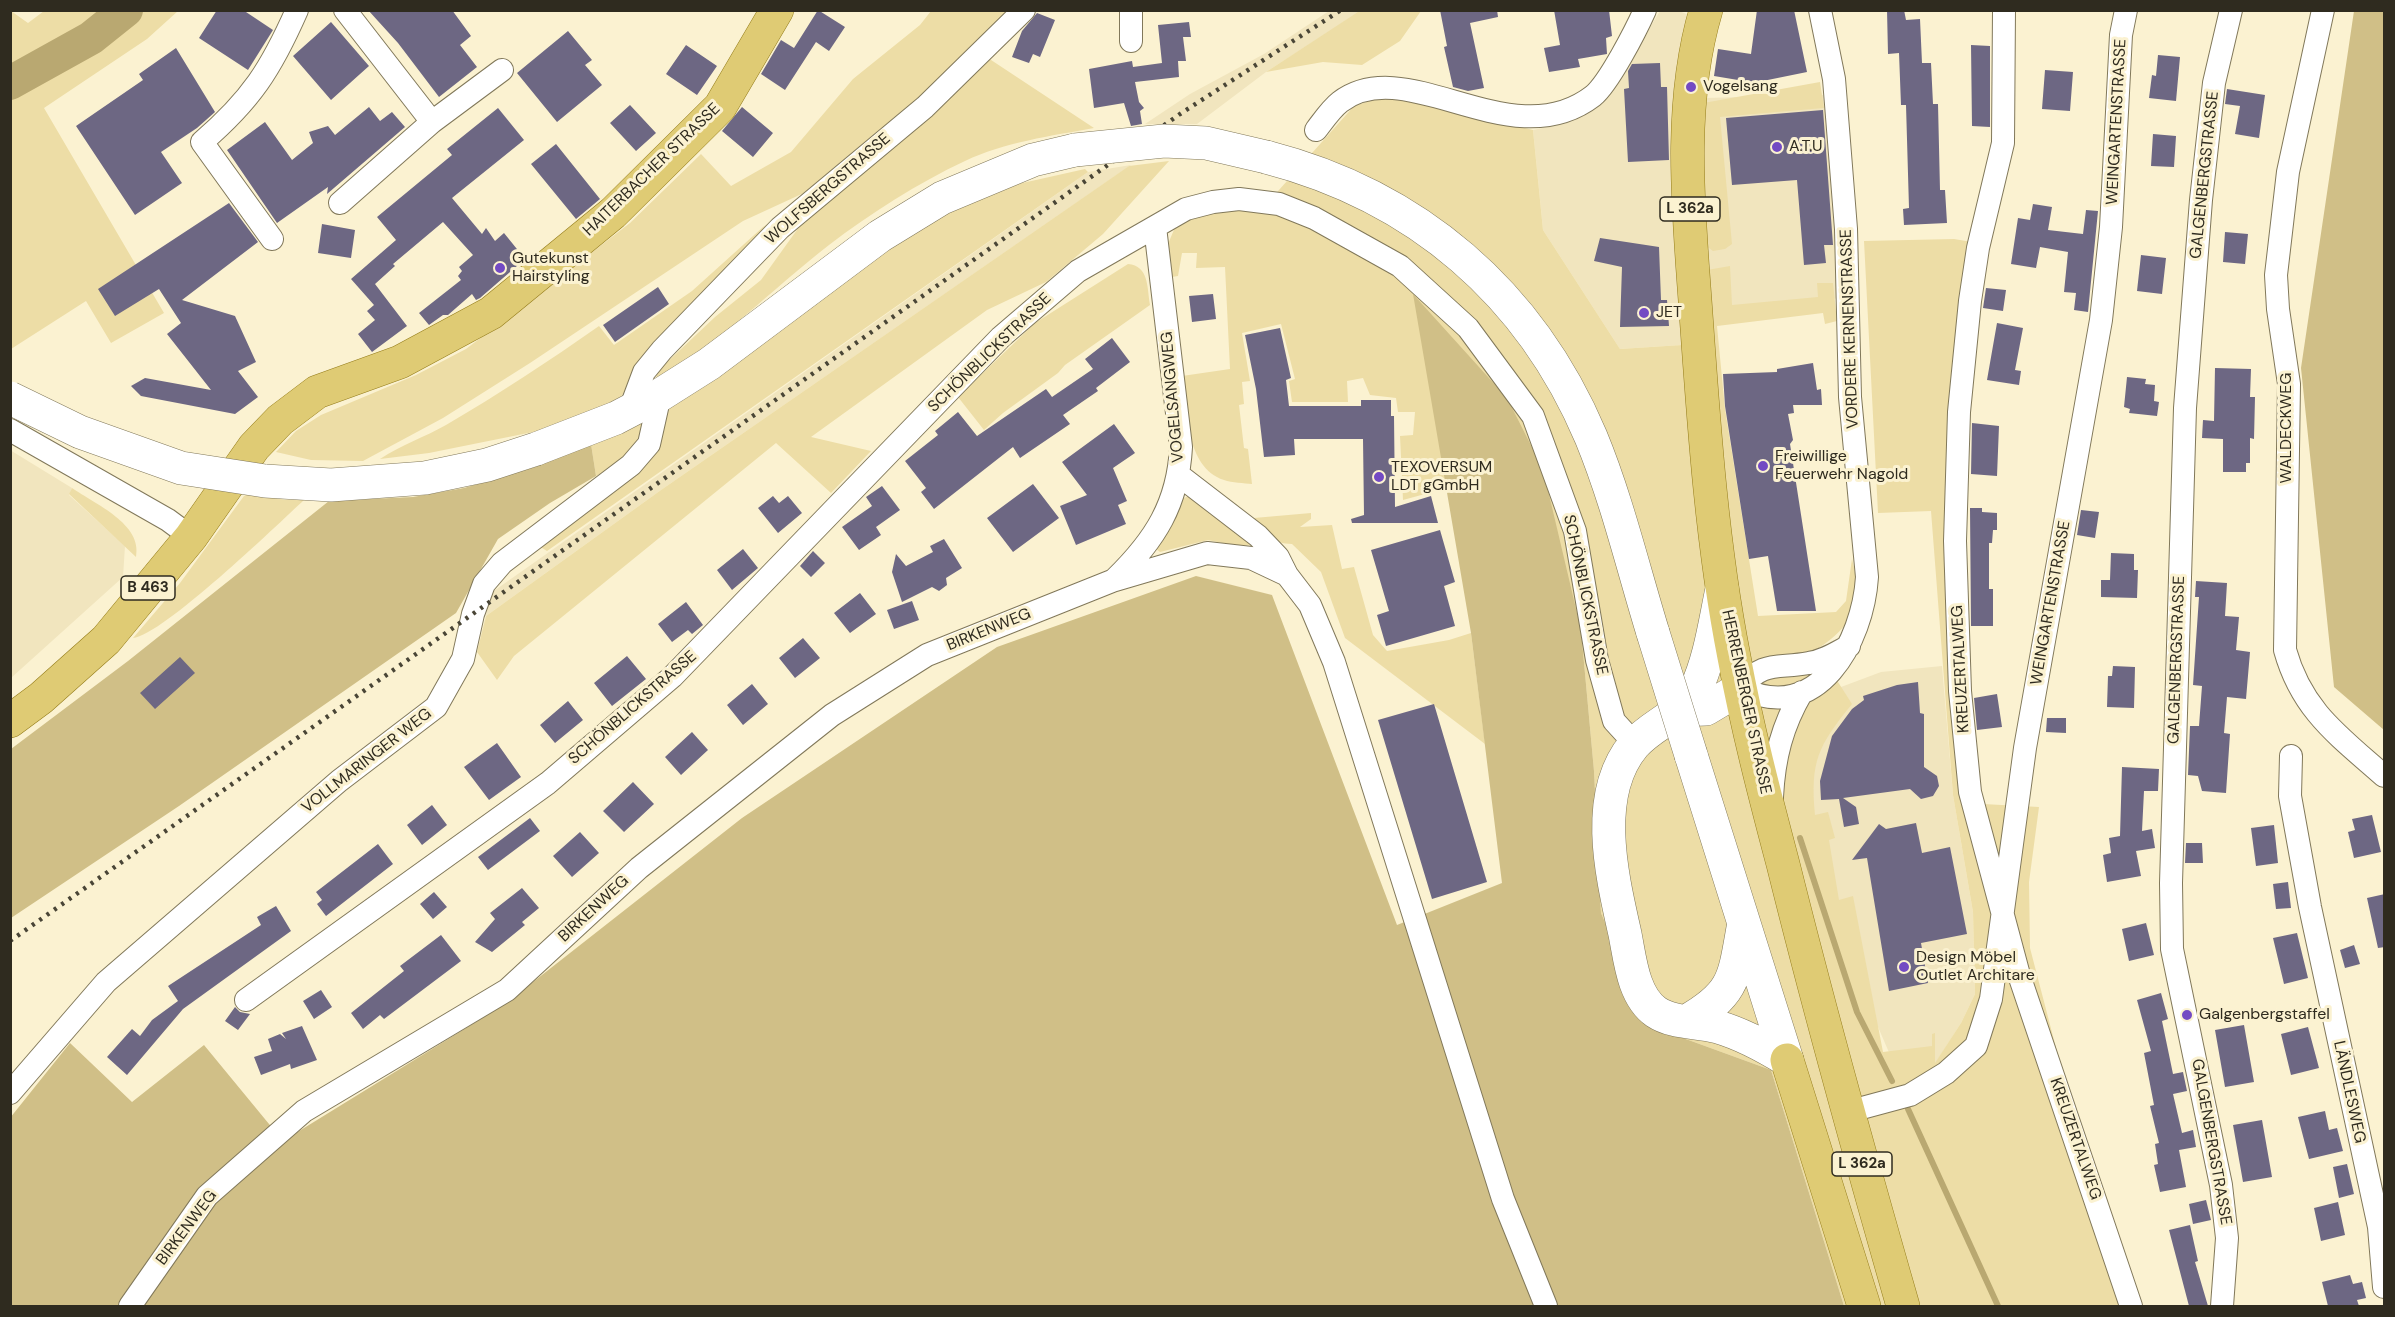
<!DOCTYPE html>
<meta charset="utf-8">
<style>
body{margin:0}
#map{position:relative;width:2395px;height:1317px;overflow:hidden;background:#fbf2d1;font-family:"DM Sans",sans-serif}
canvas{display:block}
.frame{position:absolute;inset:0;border:12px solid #2f2b1f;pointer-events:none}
</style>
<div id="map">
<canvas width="2395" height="1317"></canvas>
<div class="frame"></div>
</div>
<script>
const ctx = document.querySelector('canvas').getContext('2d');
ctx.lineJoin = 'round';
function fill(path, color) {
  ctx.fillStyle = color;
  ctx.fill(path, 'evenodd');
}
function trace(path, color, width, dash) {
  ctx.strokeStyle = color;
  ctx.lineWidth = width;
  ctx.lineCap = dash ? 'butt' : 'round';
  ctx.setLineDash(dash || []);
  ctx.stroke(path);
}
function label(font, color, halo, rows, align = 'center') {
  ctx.font = font + ' "DM Sans",sans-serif';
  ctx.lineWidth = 6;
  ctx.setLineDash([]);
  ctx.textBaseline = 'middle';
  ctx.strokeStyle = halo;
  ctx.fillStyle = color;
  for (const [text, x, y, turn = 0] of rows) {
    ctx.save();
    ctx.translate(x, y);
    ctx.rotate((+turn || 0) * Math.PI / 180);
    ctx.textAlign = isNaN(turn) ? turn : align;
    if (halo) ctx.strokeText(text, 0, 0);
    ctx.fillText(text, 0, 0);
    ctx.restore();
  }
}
fill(new Path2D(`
 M1329 11H1361L1266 72 1197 124H1145L1190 94 1264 54Z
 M1660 11H1679L1689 15 1705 98 1823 95 1832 167 1839 298 1681 320 1682 345 1620 349 1543 230 1533 130 1567 123 1597 105 1620 76Z
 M1131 165 661 490 486 616 491 593 1088 172Z
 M10 450 72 488 69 495 125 546 123 577 11 678Z
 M1942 666 1953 795 1973 912 1975 994 1961 1023 1935 1064H1894L1856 976 1807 818 1802 761 1833 690 1881 672Z`), '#f1e5be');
fill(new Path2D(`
 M1361 10 1421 11 1400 41 1362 65 1323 62 1266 72Z
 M11 11 28 23 44 11H178L147 39 44 108 164 313 111 343 86 301 11 349Z
 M931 11H1015L985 56 1094 128C1051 136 1005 142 965 161 918 183 871 213 829 245 771 290 721 342 658 381L656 375 662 367 715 317 761 280 817 202 806 192 743 221 530 363 443 418 363 461 311 460 276 452 296 431 321 415 416 375 466 349 630 223 701 154 731 186 791 152 853 79 920 25Z
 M1820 82 1824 108 1720 117 1732 244 1725 249 1713 251 1705 245 1698 104Z
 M1382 97 1409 98 1533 130 1543 230 1620 349 1682 345 1707 270 1730 266 1732 305 1818 297 1817 283H1833L1837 321 1825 324 1823 313 1717 326 1725 409 1758 616 1836 612 1846 601 1852 559C1863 602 1854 626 1817 649L1852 704C1818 746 1810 761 1815 815L1828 812 1835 838 1829 840 1839 900 1853 896 1883 1052 1932 1046V1034L1935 1033V1063L1961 1023 1975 994 1973 912 1953 795 1931 511 1878 513 1864 241 1954 239 1984 244 1966 423 1965 674 1983 804 2039 807 2029 882 2030 948 2060 1063 2142 1306H1844L1771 1070 1650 1026 1601 913 1594 771 1581 630 1415 299 1447 488 1403 500 1400 436 1413 435 1415 412H1398L1396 398 1370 395 1363 378 1347 381 1348 402H1292L1289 381 1295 379 1281 324 1242 333 1250 381 1242 382 1244 404 1239 405 1244 448 1248 449 1252 484C1244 483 1232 483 1224 480 1185 467 1187 409 1182 376L1230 369 1225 267 1196 268 1197 253H1182L1178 276 1172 277 1168 244 1176 225 1207 211 1262 209 1354 106Z
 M1169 161 1103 234 1046 282 987 310 811 437 871 451 831 493 776 443 514 656 497 680 477 652 486 616 661 490 1129 166Z
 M1085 169 1088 172 547 551 539 546 621 487 645 465 670 408 705 386 843 279 948 212 1018 184Z
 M790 210 637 371 621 397 610 406 543 430 429 453 380 459C401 445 425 437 446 425 499 394 549 361 599 326L614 345 692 291 763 227Z
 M1128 264C1149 266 1147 287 1150 305L1065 365 1058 373 1003 413 984 430 958 397 1035 323Z
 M649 417 644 442 611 468 596 476 591 444Z
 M72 488C95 504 143 524 136 557L69 494Z
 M251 493 285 500H304C276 526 163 635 133 638L180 583 244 496Z
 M1186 497H1190L1252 545 1237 546 1208 540 1160 552 1156 549 1180 501Z
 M1311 513V519L1300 527 1332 525 1342 569 1354 567 1373 635 1387 651 1449 640 1471 633 1485 744 1345 638 1321 572 1292 544C1273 544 1266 533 1254 518Z`), '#eddda6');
fill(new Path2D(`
 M2354 11H2384V730L2334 687 2301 368Z
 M1413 294 1507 398 1543 469 1581 630 1594 771 1601 913 1650 1026 1771 1070 1844 1306H11L10 1118 70 1043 132 1102 204 1045 283 1141 505 1004 742 818 997 647 1196 576 1272 595 1397 925 1502 883 1471 633Z
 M591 444 596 476 550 503 498 539 456 613 179 806 11 918V749L128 661 329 501 413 497 464 488 535 467Z`), '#d0bf87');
trace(new Path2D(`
 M1800 838 1857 1012 1892 1081
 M1908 1109 1998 1306`), '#b9a871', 6);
trace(new Path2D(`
 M10 83 91 38 126 10`), '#b9a871', 34);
fill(new Path2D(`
 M217 10H243L273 30 248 70 199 38Z
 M368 10H452L471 36 460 45 477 67 439 97 398 43Z
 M818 10 845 27 829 51 816 42 785 90 761 74 781 40 794 48Z
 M1440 10H1497L1498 17 1470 23 1484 88 1468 91 1453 87 1444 47 1447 46Z
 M1554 10H1609L1612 36 1606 38 1607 54 1578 59 1580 67 1549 72 1544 48 1560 45Z
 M1757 10H1794L1807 72 1748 84 1744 81 1714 76 1718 49 1751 54Z
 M1887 10H1904L1906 20 1920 19 1922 63H1931L1933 104H1938L1940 190H1945L1947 223 1904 225 1903 209 1909 208 1906 105H1901L1899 53 1888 54Z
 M1037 13 1055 20 1040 57 1033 54 1029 63 1012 57 1022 31Z
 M331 22 369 66 331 100 293 56Z
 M1189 22 1191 37H1183L1186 61H1178L1179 77 1135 82 1139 102 1144 108 1140 111 1142 124 1131 126 1124 103 1094 108 1089 69 1132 61 1133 67 1162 63 1158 25Z
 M568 31 592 60 585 65 602 85 557 122 517 73Z
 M686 45 717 66 697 95 666 74Z
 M1971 45 1990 46V127L1972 126Z
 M176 48 215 112 197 128 161 152 182 183 135 215 76 126 143 80 139 74Z
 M2158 55 2180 57 2176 101 2149 98 2152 75 2156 76Z
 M1660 63 1661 87H1667L1669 160 1628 162 1624 89 1629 88 1628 71 1632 64Z
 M2045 70 2073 72 2070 111 2042 109Z
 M2227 89 2265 95 2259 138 2235 134 2240 106 2225 104Z
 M630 105 656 133 636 151 610 123Z
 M369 107 380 121 392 112 405 127 327 194 328 187 277 223 227 150 265 122 292 160 313 143 309 132 328 126 335 135Z
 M742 107 773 133 753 157 722 131Z
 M498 108 524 140 452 198 482 234 486 228 495 241 504 233 525 259 480 298 476 300 472 294 448 315H443L429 325 419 313 461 280 458 276 462 271 459 267 473 255 443 222 393 264 395 266 375 284 407 326 372 352 358 334 375 320 367 311 374 305 351 279 396 240 377 217 452 155 447 149Z
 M1823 110 1833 245H1824L1826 263 1804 265 1797 180 1732 185 1726 118Z
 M2153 134 2176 136 2174 167 2151 166Z
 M556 144 600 199 576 219 531 164Z
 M229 203 258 242 182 300 235 316 256 362 238 371 258 397 235 414 141 396 131 386 145 378 211 390 167 334 181 323 159 289 115 316 98 289Z
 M2033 204 2052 207 2048 230 2083 234 2086 210 2098 211 2088 312 2074 310 2076 293 2064 292 2068 252 2040 247 2036 268 2011 264 2018 218 2030 220Z
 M322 224 355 230 351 258 318 253Z
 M2225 232 2248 234 2245 264 2223 262Z
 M1600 238 1659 247 1661 300H1667L1669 326 1620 327 1622 267 1594 261Z
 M2141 255 2166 258 2162 294 2137 291Z
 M658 287 669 304 615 342 603 325Z
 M1986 288 2006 290 2003 311 1983 308Z
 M1213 294 1216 319 1192 322 1189 296Z
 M1997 323 2023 328 2015 370 2021 371 2019 385 1987 380Z
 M1280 328 1291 378 1286 380 1289 406H1361V400H1391V416H1394L1395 507 1431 496 1438 523H1352L1351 519 1364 515 1363 439H1294L1295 455 1264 457 1256 389 1245 335Z
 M1112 338 1130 362 1096 388 1098 391 1063 415 1070 424 1020 458 1013 447 934 509 921 492 926 488 905 461 938 435 935 431 958 412 977 436 1046 389 1052 397 1093 369 1085 359Z
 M1813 363 1817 390 1821 389 1822 405H1793L1794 413 1788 414 1793 440 1790 444 1816 611H1777L1768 556 1749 559 1725 406 1723 374 1777 372V369Z
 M2215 368 2251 369 2250 397H2255L2254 439 2250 438V463H2246V472H2223V439L2202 438 2203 420 2214 421Z
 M2127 377 2146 379 2145 384 2155 385 2154 401 2159 402 2157 416 2129 413 2130 409 2124 407Z
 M1972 423 1999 426 1997 476 1971 474Z
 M1114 424 1135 453 1113 468 1127 501 1118 505 1126 524 1076 545 1060 506 1087 495 1062 462Z
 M1033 484 1059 518 1013 552 987 518Z
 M882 486 900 510 876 527 881 535 859 550 842 527 872 506 866 497Z
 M773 496 779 503 788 496 802 513 778 533 758 508Z
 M1970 508H1982V512L1997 513V530H1993L1992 543H1989V589H1993V626H1971Z
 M2081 510 2099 512 2095 538 2077 535Z
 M1440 530 1455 582 1444 586 1455 626 1386 646 1377 615 1389 611 1371 550Z
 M944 539 962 568 946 578 947 585 939 591 932 587 902 602 892 572 896 554 906 566 933 552 930 546Z
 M743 549 758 568 732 590 717 570Z
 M813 551 825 563 811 577 800 566Z
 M2111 553 2134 554V570H2138L2137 598 2101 597V580H2110Z
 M2196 581 2227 583 2225 616 2239 617 2236 650 2250 652 2246 699 2227 697 2224 733 2230 734 2226 793 2202 791 2198 776 2188 775 2190 726H2199L2202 686 2193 685 2199 597H2195Z
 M860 593 876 614 850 633 834 613Z
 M912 601 919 620 894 629 887 610Z
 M686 602 703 625 692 634 688 630 672 642 658 624Z
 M803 638 820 658 795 678 779 658Z
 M627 656 646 679 612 706 594 683Z
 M180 657 195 673 155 709 140 693Z
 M2113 666 2135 667 2134 708 2107 707 2108 676H2112Z
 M1918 682 1920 713 1924 714V767L1937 776 1939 786 1933 796 1921 799 1910 789 1843 798 1856 807 1859 824 1844 827 1839 799 1821 800 1820 781 1832 736 1852 709 1864 700 1863 696 1897 685Z
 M752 684 768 704 743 725 727 705Z
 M1997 694 2002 727 1977 730 1974 698Z
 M568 701 583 720 555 743 540 725Z
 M1434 704 1487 882 1432 899 1378 720Z
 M2047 718H2066V733L2046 732Z
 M692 732 708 750 681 775 665 757Z
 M497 743 521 777 489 800 464 767Z
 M2122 767 2159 769 2158 791H2144L2142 831 2152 829 2155 848 2136 851 2141 876 2107 882 2103 855 2111 853 2109 838 2120 836Z
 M633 782 654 804 624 832 603 811Z
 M432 805 447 825 422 845 407 825Z
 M2372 815 2381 852 2354 858 2348 832 2355 830 2352 819Z
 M530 818 540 831 488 870 478 857Z
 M1916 823 1922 853 1950 847 1967 934 1921 943 1928 983 1889 991 1867 858 1852 860 1879 824 1886 829Z
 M2274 825 2278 863 2256 866 2251 828Z
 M580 832 599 853 572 877 553 856Z
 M2186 843H2202L2203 863H2185Z
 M378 844 393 864 326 916 317 904 322 900 316 892Z
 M2288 882 2291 908 2276 909 2273 884Z
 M522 888 539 908 522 922 525 925 492 952 475 942 495 919 490 913Z
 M434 892 447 907 433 919 420 904Z
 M2385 894V947L2378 948 2367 898Z
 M276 906 291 931 183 1009 127 1075 107 1057 132 1029 140 1036 152 1020 178 1001 168 986 261 925 257 917Z
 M2146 923 2154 955 2129 961 2122 929Z
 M2297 933 2308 978 2284 984 2273 938Z
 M441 935 461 961 384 1019 380 1015 363 1029 351 1013 404 971 400 966Z
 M2354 945 2360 964 2345 968 2340 950Z
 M321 990 332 1007 314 1019 303 1001Z
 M2161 993 2168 1019 2162 1021 2173 1074 2183 1072 2187 1091 2173 1094 2182 1133 2193 1130 2196 1147 2179 1150 2186 1187 2160 1192 2154 1165 2158 1164 2155 1144 2159 1143 2150 1106 2154 1105 2144 1053 2151 1051 2137 1000Z
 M235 1007 240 1012 250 1014 238 1030 225 1021Z
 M2244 1025 2254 1082 2225 1087 2215 1030Z
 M302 1026 317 1060 291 1069 290 1064 261 1075 254 1057 272 1051 268 1039 280 1034 286 1039 282 1033Z
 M2308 1027 2319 1068 2291 1075 2281 1034Z
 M2325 1111 2329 1130 2337 1128 2343 1151 2309 1159 2298 1117Z
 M2262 1120 2272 1177 2243 1182 2233 1125Z
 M2347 1164 2354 1194 2339 1198 2333 1167Z
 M2206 1200 2211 1220 2193 1224 2189 1204Z
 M2338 1202 2345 1235 2321 1241 2314 1208Z
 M2190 1225 2198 1261 2195 1262 2208 1306H2189L2169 1230Z
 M2350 1275 2353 1284 2362 1282 2366 1298 2357 1300 2359 1306H2328L2322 1282Z`), '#6d6783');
const street = new Path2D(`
 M1820 10 1834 79 1846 229 1850 397 1867 577C1863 641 1818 726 1741 688 1763 660 1777 669 1809 663 1824 661 1836 653 1849 646
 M2004 10 2003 143 1978 248 1970 301 1959 412 1955 541 1960 691 1970 792 2019 975 2131 1306
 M2323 10 2288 172 2276 275 2278 309 2289 384 2285 650C2302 711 2339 736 2384 776
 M1131 41V10
 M432 122 502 70
 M1316 130C1323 121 1331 109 1340 102 1407 51 1511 159 1593 96 1609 83 1636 30 1645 10
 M340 203 432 122 345 10
 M272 239 202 142C251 100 271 69 297 10
 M629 412 644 372 662 350 780 228 925 107 1024 10
 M10 430 168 520 191 537
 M1180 476 1258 536 1278 557 1287 575 1310 605 1334 662 1503 1199 1546 1306
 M1115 579C1155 540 1178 504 1181 447L1155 227
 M2291 756 2290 796 2310 907 2379 1227 2384 1287
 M1772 797C1774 758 1782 726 1802 692
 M246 1000 548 783 672 677 1001 337 1078 271 1186 209 1213 202 1239 199 1279 204 1314 218 1400 266 1468 328 1533 416 1575 531 1597 660 1614 721 1635 744
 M10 1093 106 982 339 781 436 707 463 659 473 614 484 584 502 563 631 465 649 444 660 395
 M1847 1112 1910 1095 1946 1073 1976 1046 1991 999 2025 748 2101 320 2111 227 2121 35 2126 10
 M130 1306 207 1196 304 1111 507 990 639 868 832 715 927 655 1112 581 1207 553 1251 558 1287 575
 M2222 1306 2227 1238 2221 1185 2172 949 2171 883 2185 408 2201 200 2214 83 2231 10`);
const secondary = new Path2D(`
 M1266 157C1417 196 1530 293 1591 437 1617 500 1633 568 1653 633
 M536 449 616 418 660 395 709 364 880 236 942 198 1033 160 1075 150
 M1722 589C1715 622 1710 660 1695 691 1683 715 1652 724 1634 745 1592 795 1612 876 1625 934 1630 959 1633 996 1656 1012 1674 1024 1698 1021 1718 1027 1742 1034 1766 1047 1787 1060
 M1679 710 1706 709 1741 688
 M1691 755 1787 1060
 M1687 1021C1734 994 1734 979 1743 928`);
const primary = new Path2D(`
 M1706 10C1677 107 1689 215 1696 314 1704 428 1712 545 1734 657 1747 727 1765 796 1783 864 1820 1013 1861 1160 1903 1306
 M10 721 41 698 106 640 191 537 254 447 280 420 317 392 400 362 491 313 613 213 720 107 777 10
 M1787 1060 1864 1306`);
trace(street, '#81785a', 24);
trace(secondary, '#81785a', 34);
trace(primary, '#947c1a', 34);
trace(street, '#fff', 22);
trace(secondary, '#fff', 33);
trace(primary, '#dfcb74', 33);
trace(new Path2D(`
 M10 941 1180 114 1341 10`), '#494536', 4.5, [3, 6]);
const secondaryBridge = new Path2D(`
 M1075 150 1164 141 1206 143 1266 157
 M10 398 80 432 181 468 265 481 331 485 425 478 487 465 536 449
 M1653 633 1691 755`);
trace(secondaryBridge, '#81785a', 34, []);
trace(secondaryBridge, '#fff', 33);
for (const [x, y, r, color] of [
 [1691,87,6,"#734ac3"],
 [1777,147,6,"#734ac3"],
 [500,268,6,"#734ac3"],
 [1644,313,6,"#734ac3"],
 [1763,466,6,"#734ac3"],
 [1379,477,6,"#734ac3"],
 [1904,967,6,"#734ac3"],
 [2187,1015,6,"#734ac3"]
]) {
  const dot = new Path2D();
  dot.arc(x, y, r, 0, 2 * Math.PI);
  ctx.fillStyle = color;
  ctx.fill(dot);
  trace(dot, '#fbf2d1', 2);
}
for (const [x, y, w] of [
 [1690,209,60],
 [148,588,54],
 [1862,1164,60]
]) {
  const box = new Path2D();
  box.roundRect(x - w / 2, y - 12, w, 24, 4.5);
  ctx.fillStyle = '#fbf2d1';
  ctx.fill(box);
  trace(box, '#2f2b1f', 1.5);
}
label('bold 15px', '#2f2b1f', null, [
 ["L 362a",1690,209],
 ["B 463",148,588],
 ["L 362a",1862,1164]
]);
label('16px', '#2f2b1f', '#fbf2d1', [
 ["Vogelsang",1703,87],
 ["A.T.U",1789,147],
 ["Gutekunst",512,259],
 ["Hairstyling",512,277],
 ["JET",1656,313],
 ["Freiwillige",1775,457],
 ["Feuerwehr Nagold",1775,475],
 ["TEXOVERSUM",1391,468],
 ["LDT gGmbH",1391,486],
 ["Design Möbel",1916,958],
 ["Outlet Architare",1916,976],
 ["Galgenbergstaffel",2199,1015]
], 'left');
label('16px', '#2f2b1f', '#fbf2d1', [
 ["WEINGARTENSTRASSE",2117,122,-87],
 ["HAITERBACHER STRASSE",652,170,-44],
 ["GALGENBERGSTRASSE",2205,175,-84],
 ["WOLFSBERGSTRASSE",828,189,-41],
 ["VORDERE KERNENSTRASSE",1850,329,-92],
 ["SCHÖNBLICKSTRASSE",990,353,-44],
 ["VOGELSANGWEG",1173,397,-95],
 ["WALDECKWEG",2287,428,-90],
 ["SCHÖNBLICKSTRASSE",1585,595,78],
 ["WEINGARTENSTRASSE",2051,603,-80],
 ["BIRKENWEG",989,630,-22],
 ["GALGENBERGSTRASSE",2177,660,-88],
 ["KREUZERTALWEG",1961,669,-93],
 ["HERRENBERGER STRASSE",1746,702,78],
 ["SCHÖNBLICKSTRASSE",633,708,-41],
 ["VOLLMARINGER WEG",367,761,-38],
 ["BIRKENWEG",594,909,-43],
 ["LÄNDLESWEG",2349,1092,78],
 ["KREUZERTALWEG",2075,1139,71],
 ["GALGENBERGSTRASSE",2211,1142,80],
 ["BIRKENWEG",187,1228,-53]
]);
</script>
